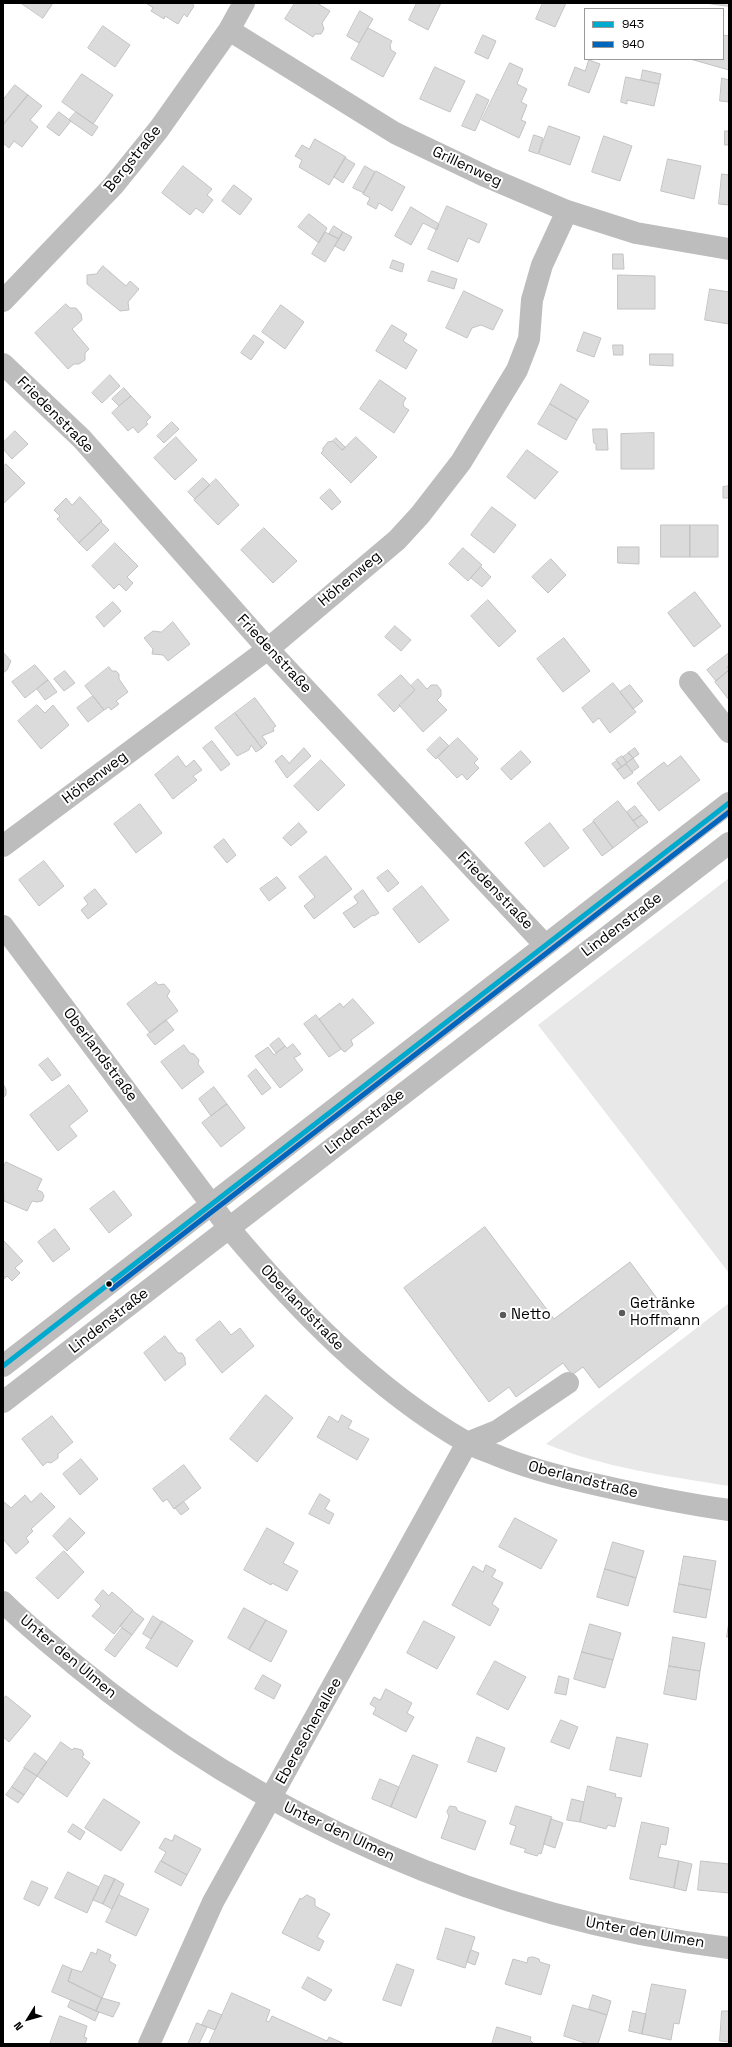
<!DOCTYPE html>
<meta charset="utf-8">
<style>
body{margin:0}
#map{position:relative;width:732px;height:2047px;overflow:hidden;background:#fff;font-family:"Space Grotesk",sans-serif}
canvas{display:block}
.frame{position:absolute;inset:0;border:4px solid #000;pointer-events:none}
.legend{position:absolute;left:584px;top:8px;width:140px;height:52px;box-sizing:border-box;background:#fff;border:1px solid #999;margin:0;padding:5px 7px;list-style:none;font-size:12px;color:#000}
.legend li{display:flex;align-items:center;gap:8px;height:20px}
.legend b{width:20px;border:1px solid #999}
.north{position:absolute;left:8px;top:1999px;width:40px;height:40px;-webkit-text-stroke:3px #fff;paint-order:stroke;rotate:233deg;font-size:11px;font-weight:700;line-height:16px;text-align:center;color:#000}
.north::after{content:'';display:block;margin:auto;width:14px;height:18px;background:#000;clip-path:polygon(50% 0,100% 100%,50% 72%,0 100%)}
</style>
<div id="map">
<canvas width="732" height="2047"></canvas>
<div class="frame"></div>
<ul class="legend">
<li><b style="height:5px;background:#00a9ce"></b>943</li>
<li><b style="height:5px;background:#0065bd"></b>940</li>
</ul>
<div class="north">N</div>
</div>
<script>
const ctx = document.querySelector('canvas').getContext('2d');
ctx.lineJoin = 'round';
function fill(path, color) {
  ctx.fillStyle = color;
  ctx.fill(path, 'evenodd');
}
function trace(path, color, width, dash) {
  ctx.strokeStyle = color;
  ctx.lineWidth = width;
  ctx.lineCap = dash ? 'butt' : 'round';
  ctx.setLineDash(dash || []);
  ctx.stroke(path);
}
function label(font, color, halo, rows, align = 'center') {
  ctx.font = font + ' "Space Grotesk",sans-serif';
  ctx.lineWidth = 4;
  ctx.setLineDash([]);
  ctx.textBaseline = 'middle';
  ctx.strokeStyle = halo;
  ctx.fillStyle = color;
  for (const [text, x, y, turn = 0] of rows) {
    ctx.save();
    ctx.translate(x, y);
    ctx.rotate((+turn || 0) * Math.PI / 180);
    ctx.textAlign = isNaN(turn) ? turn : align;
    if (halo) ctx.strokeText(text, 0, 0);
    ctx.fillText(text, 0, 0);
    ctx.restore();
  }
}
fill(new Path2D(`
 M729 878V1273L538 1025Z
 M729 1303V1486C667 1476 605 1468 546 1444Z`), '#e8e8e8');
const building = new Path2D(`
 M21 3H53L43 18Z
 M146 3H192L194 6 187 17 184 14 178 24 165 16 164 19 151 11 153 8Z
 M295 3H317L330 11 322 23 324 29 321 34H315L313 37 285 19Z
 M417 3H441L428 30 409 20Z
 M543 3H566L555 27 536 19Z
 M705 3H729V6Z
 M360 11 373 19 359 43 347 36Z
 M103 26 130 45 115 67 88 48Z
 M368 28 392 41 390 45 391 50 396 53 383 77 351 59Z
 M483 35 496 41 488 59 475 53Z
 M723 35 729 36V70L690 59H723Z
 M589 60 600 64 589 93 568 85 575 67 585 71Z
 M510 63 523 69 517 84 527 89 521 102 527 105 521 120 526 122 519 138 482 120Z
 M435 67 465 81 450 112 420 99Z
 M643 70 661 74 659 84 641 80Z
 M82 74 113 95 93 124 62 102Z
 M626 77 659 84 654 106 627 100V104L621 102Z
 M722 78 729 80V102L720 101Z
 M15 85 28 95 3 125V100Z
 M477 94 489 100 475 131 462 126Z
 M28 95 42 106 30 120 38 127 22 147 14 141 9 148 3 143V125Z
 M59 112 71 121 59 136 47 127Z
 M76 112 98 127 92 136 69 120Z
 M549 126 580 137 570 165 539 154Z
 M725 131H729V145H725Z
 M534 135 543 138 538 154 529 151Z
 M604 136 632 146 620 181 592 172Z
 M315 139 346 157 329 185 299 167 302 160 295 156 302 145 309 149Z
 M345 158 355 164 343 183 334 177Z
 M668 159 701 166 694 199 661 191Z
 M183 166 212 189 207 195 213 200 203 213 196 208 190 215 162 193Z
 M365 166 375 172 364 193 353 188Z
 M376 171 405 187 392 211 379 203 376 209 367 204 370 198 363 194Z
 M722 174 729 175V205L719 204Z
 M234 185 252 199 240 215 222 201Z
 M447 206 487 224 479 243 468 238 458 262 428 249Z
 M411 207 439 224 437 230 423 223 411 245 395 236Z
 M309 214 327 228 319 243 298 227Z
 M334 226 343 232 339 239 329 234Z
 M325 232 339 239 325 262 312 254Z
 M343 232 352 237 344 251 335 246Z
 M613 254H623L624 269H613Z
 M393 260 404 264 402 272 390 268Z
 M103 266 126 286 130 281 139 289 128 302 129 310 120 311 87 284V275L96 274Z
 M432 271 457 279 454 289 428 281Z
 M618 275 655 276V309H618Z
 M710 289 729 292V324L705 320Z
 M464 291 503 310 493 330 481 325 472 328 467 338 446 328Z
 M66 304 70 308H76L81 314 82 320 72 329 89 349 85 353V360L79 364H74L68 369 35 333Z
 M281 305 304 322 285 349 262 332Z
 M392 325 407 334 403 341 417 350 406 369 376 351Z
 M584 332 601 338 594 357 577 351Z
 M254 335 264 342 251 360 241 353Z
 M613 345H623V355H614Z
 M650 354H673V366L650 365Z
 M110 375 120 386 102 403 92 393Z
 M380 380 406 398 403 403 404 407 409 410 394 433 360 409Z
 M561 384 589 401 577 420 550 404Z
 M124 388 131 396 119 406 112 399Z
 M131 396 151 417 146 422 148 424 138 433 133 427 128 431 112 413Z
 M550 404 577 420 566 440 538 424Z
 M172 422 179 429 164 443 157 436Z
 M593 429H607L608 450H596V444L594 443Z
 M15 431 28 444 12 459 3 449V443Z
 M654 433V469H621V434Z
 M176 437 197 460 175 480 154 458Z
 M356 437 377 457 351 483 321 453 323 451V448L328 442 333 441 342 450Z
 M336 438 345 447 342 450 333 441Z
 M527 450 558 472 535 499 507 477Z
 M6 464 25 483 3 504V467Z
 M203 478 210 485 195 499 188 492Z
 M216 479 239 505 218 525 194 500Z
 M729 486V498H723V487Z
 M330 489 341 502 332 510 320 498Z
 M80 497 102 521 79 543 57 519 60 516 54 510 66 498 72 505Z
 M492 507 516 525 494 553 471 535Z
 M101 522 109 530 87 551 79 543Z
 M661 525H690V557H661Z
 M690 525H718V557H690Z
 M264 528 297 561 273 583 241 550Z
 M115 543 138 566 127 577 133 583 126 591 119 584 114 589 92 566Z
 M618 547H639V564L618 563Z
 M463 548 482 565 468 581 449 564Z
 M551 559 566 575 548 593 532 577Z
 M481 567 491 577 482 587 471 578Z
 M695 592 721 626 694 647 668 613Z
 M488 600 516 631 499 647 471 616Z
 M113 602 121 611 104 627 96 617Z
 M173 622 190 644 168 661 163 655 152 654 153 649 144 638 153 631 161 632Z
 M395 626 411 640 401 651 385 637Z
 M564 638 590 671 563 692 537 659Z
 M3 652 11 661 7 670 3 673Z
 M729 653V665L727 667 729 670 716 681 707 670Z
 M35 665 48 680 25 698 12 682Z
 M109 667 112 671H116L119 674V679L128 692 116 701 119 704 111 710 109 707 104 710 85 686Z
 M729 670V700L715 682Z
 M65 671 75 683 64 691 54 679Z
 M401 675 415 690 394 712 378 695Z
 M418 679 427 689 431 685H437L441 690V696L437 700 447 710 423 732 399 705 415 690 411 686Z
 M48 680 57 692 45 700 37 689Z
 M613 683 636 712 610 733 599 718 593 723 582 708Z
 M630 685 643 701 633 709 620 692Z
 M93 696 104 710 88 722 77 708Z
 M255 698 276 726 273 728 274 731 262 736 267 743 262 748 235 713Z
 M37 705 45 713 53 705 69 725 41 749 18 721Z
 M235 713 262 748 256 752 251 745 249 750 237 756 215 728Z
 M440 737 449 746 436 759 427 750Z
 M458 738 478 759 474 763 479 768 467 780 462 774 457 778 437 757Z
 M212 741 230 764 221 771 203 748Z
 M304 748 311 756 287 778 275 761 282 755 289 763Z
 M635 748 639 754 633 758 628 753Z
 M521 751 531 762 511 780 501 769Z
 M629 753 633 758 627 763 623 757Z
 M178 756 186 767 194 760 202 770 193 776 197 780 173 799 155 775Z
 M622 756 627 763 622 767 616 760Z
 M681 756 700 780 659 811 637 783 664 762 667 766Z
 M633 758 639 767 632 772 626 764Z
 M321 760 345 785 318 811 294 786Z
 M617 761 622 767 617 770 612 764Z
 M626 764 633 773 624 779 617 770Z
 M618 801 639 828 613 848 593 821Z
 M140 804 162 833 136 853 114 824Z
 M635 806 642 815 633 821 627 812Z
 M642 815 648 822 639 828 633 821Z
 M594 822 613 848 602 856 583 830Z
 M299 823 307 832 291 846 283 838Z
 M550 823 569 848 544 867 525 843Z
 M224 839 236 855 227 863 214 847Z
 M326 856 352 889 314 919 304 906 315 897 299 877Z
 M44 861 64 886 39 906 19 880Z
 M388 870 399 883 388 892 377 878Z
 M277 877 286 888 269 901 260 889Z
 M422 886 449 920 419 943 393 909Z
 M95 889 107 904 88 919 81 910 88 904 84 898Z
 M363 890 379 913 374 916 373 915 354 928 343 913 358 903 354 897Z
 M156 982 158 985 164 984 170 991 167 996 178 1011 150 1033 127 1004Z
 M353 999 374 1023 351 1040 353 1045 345 1052 343 1051 319 1019 340 1003 343 1007Z
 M316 1015 341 1049 329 1057 304 1024Z
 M166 1020 174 1030 155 1045 147 1035Z
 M279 1038 285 1046 276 1053 270 1045Z
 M293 1044 301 1054 294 1058 303 1070 280 1088 255 1056 268 1047 274 1055 285 1046 287 1048Z
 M184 1045 190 1053 194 1054 199 1060 198 1064 204 1072 182 1089 161 1062Z
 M48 1058 61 1075 52 1081 39 1065Z
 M256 1069 271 1088 262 1095 248 1076Z
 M3 1084 6 1089V1095L3 1098Z
 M69 1085 88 1111 69 1126 77 1136 58 1151 30 1115Z
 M214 1087 227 1104 211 1116 199 1099Z
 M227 1104 245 1128 221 1147 202 1123Z
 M6 1162 42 1179 37 1190 42 1192 44 1196 42 1201 37 1202 32 1201 27 1211 4 1201 3 1169Z
 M114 1191 132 1215 109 1233 90 1209Z
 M485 1227 554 1319 630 1262 679 1328 599 1388 583 1367 572 1375 563 1363 516 1397 509 1387 489 1402 404 1288Z
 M55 1229 70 1249 53 1262 38 1242Z
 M3 1240 23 1261 15 1268 20 1273 12 1281 7 1276 3 1280Z
 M220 1321 231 1335 240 1328 254 1346 222 1373 196 1340Z
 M165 1336 178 1353H182L185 1358V1362L186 1364 165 1381 144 1353Z
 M266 1395 293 1418 257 1462 230 1439Z
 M342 1415 352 1421 348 1428 369 1439 357 1460 317 1437 329 1416 338 1422Z
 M52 1416 73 1442 58 1454V1458L51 1463 47 1462 43 1466 22 1439Z
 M81 1459 98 1479 80 1495 63 1474Z
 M184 1465 201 1488 174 1509 167 1499 163 1502 153 1489Z
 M41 1493 55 1507 31 1529 33 1531 26 1538 29 1542 16 1554 3 1539V1501L11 1508 25 1495 31 1502Z
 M320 1494 330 1500 325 1509 334 1514 329 1524 309 1514Z
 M184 1502 189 1509 181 1515 175 1508Z
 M70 1518 85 1533 67 1551 53 1536Z
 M515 1518 557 1540 541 1569 499 1547Z
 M267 1528 294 1543 283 1563 298 1571 287 1591 272 1583 271 1585 244 1570Z
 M613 1542 644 1551 636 1578 605 1569Z
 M64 1551 84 1572 58 1599 36 1578Z
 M684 1556 716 1561 711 1590 679 1584Z
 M486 1565 496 1570 492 1577 503 1583 492 1604 499 1609 490 1626 452 1605 473 1566 483 1572Z
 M605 1569 636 1578 628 1606 597 1597Z
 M679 1584 711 1590 706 1618 674 1612Z
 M103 1590 109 1596 112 1592 133 1610 114 1634 92 1616 101 1606 95 1600Z
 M244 1608 266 1620 249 1650 228 1638Z
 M133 1611 144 1619 132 1635 120 1626Z
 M153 1616 162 1622 151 1639 143 1634Z
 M266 1620 287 1631 271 1662 249 1650Z
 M162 1621 193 1641 177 1667 146 1648Z
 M424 1621 455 1637 437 1669 407 1653Z
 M729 1622V1653V1637H727Z
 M590 1624 621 1633 613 1660 582 1652Z
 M122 1628 132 1635 115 1657 105 1650Z
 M673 1637 705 1643 700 1671 669 1666Z
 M582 1652 613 1660 605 1688 574 1679Z
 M495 1661 526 1677 508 1710 477 1694Z
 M669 1666 700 1671 696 1700 664 1694Z
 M263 1675 281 1685 274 1699 255 1689Z
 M559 1676 569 1679 566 1695 555 1693Z
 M386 1689 412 1703 407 1713 414 1717 406 1732 373 1714 376 1708 370 1704 374 1697 380 1700Z
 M6 1696 31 1716 9 1742 3 1737V1700Z
 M561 1720 578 1727 569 1749 551 1742Z
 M477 1737 505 1748 496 1772 468 1762Z
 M617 1737 648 1744 641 1777 610 1770Z
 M61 1742 72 1750 74 1748 82 1750 84 1755 82 1757 90 1763 67 1797 37 1776Z
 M35 1753 47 1762 37 1776 24 1768Z
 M413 1755 438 1765 416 1818 391 1807Z
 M25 1768 37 1776 24 1795 12 1787Z
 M380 1779 399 1787 391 1807 372 1799Z
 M588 1786 616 1794 615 1797 622 1798 615 1827 608 1825 606 1829 580 1822Z
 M12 1787 24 1795 18 1803 6 1795Z
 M104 1799 140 1822 121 1851 85 1828Z
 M572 1799 584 1802 580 1822 567 1820Z
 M450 1806 456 1807 458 1811 486 1821 475 1850 441 1838 449 1816 447 1812Z
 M516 1806 552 1817 541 1854 539 1853 537 1856 524 1852 526 1849 510 1844 516 1826 510 1824Z
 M551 1819 563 1823 555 1848 544 1844Z
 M642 1822 669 1828 666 1845 661 1844 658 1857 679 1861 674 1888 630 1879Z
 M73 1824 85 1832 80 1840 68 1832Z
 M175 1835 201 1849 187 1875 161 1861 166 1852 159 1848 165 1838 172 1841Z
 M161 1861 187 1875 181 1886 155 1872Z
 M679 1861 692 1864 686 1891 674 1888Z
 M701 1861 729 1864V1893L698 1890Z
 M68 1872 99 1887 87 1913 55 1898Z
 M105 1875 115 1879 103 1904 93 1900Z
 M115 1879 124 1884 112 1909 103 1904Z
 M32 1881 48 1888 39 1906 24 1899Z
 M119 1895 149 1909 136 1936 106 1922Z
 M307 1895 315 1899V1906L330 1914 317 1937 324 1941 319 1951 282 1933 300 1898 301 1899Z
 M446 1928 475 1937 465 1968 437 1959Z
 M98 1949 111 1955 109 1961 116 1965 102 1998 68 1981 72 1969 82 1972 91 1952 96 1954Z
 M471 1950 479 1953 475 1965 467 1962Z
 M533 1957 539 1959 540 1962 550 1965 541 1995 505 1984 513 1959 527 1963 528 1958Z
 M397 1964 414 1970 401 2006 383 2000Z
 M63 1965 72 1969 68 1981 102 1998 96 2011 52 1992Z
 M308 1977 332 1990 325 2001 302 1988Z
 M652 1984 686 1990 679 2024 674 2023 671 2040 642 2034Z
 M232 1993 270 2010 266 2021 269 2022 272 2016 327 2041 329 2037 345 2044H209Z
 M593 1995 611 2001 607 2015 589 2009Z
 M102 1998 120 2003 113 2017 96 2011Z
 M71 2000 99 2012 95 2021 68 2007Z
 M573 2005 607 2015 598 2044H588L564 2036Z
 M209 2010 222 2015 215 2030 202 2025Z
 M633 2011 646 2014 642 2034 629 2031Z
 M722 2011H729V2042L720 2041Z
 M60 2016 87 2026 84 2037 87 2038 85 2044H50Z
 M197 2023 207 2027 199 2044H188Z
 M497 2027 531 2037 530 2040 534 2044H492Z`);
fill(building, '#dbdbdb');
trace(building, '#c3c3c3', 1);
trace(new Path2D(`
 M229 30 395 133 487 177 567 211 636 233 729 249
 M3 301 113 186 159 129 229 30 244 3
 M3 364 82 439 268 649 545 945
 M690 682 729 732
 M3 846 268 649 397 540 420 515 461 462 517 370 529 339 532 300 542 265 567 211
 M3 926 229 1228C297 1309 374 1389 466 1442 474 1447 483 1450 491 1453 526 1468 561 1477 598 1485 642 1495 685 1504 729 1510
 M3 1366 729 803
 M3 1402 729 843
 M467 1443 497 1431 568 1383
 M3 1602C25 1624 50 1644 74 1664 260 1818 489 1919 729 1948
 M149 2044 213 1902 467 1443`), '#bdbdbd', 22);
trace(new Path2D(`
 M3 1366 729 803`), '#00a9ce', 5);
trace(new Path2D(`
 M112 1289 729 812`), '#0065bd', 5);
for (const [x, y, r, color] of [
 [109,1284,3.5,"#000"],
 [622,1313,4,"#595959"],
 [503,1315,4,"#595959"]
]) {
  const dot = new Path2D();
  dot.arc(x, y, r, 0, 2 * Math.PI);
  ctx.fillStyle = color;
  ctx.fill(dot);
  trace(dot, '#fff', 1.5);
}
label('15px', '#000', '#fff', [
 ["Bergstraße",133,159,-51],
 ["Grillenweg",467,167,25],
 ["Friedenstraße",55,415,45],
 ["Höhenweg",350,579,-40],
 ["Friedenstraße",274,654,47],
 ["Höhenweg",95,778,-37],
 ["Friedenstraße",495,891,46],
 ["Lindenstraße",622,925,-37],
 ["Oberlandstraße",100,1055,53],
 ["Lindenstraße",365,1122,-38],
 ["Oberlandstraße",302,1308,46],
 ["Lindenstraße",109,1321,-38],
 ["Oberlandstraße",583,1480,14],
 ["Unter den Ulmen",68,1657,40],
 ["Ebereschenallee",309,1731,-61],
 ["Unter den Ulmen",339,1832,25],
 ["Unter den Ulmen",645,1933,10]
]);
label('15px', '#000', '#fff', [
 ["Getränke",630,1304],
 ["Hoffmann",630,1321],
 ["Netto",511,1315]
], 'left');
</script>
